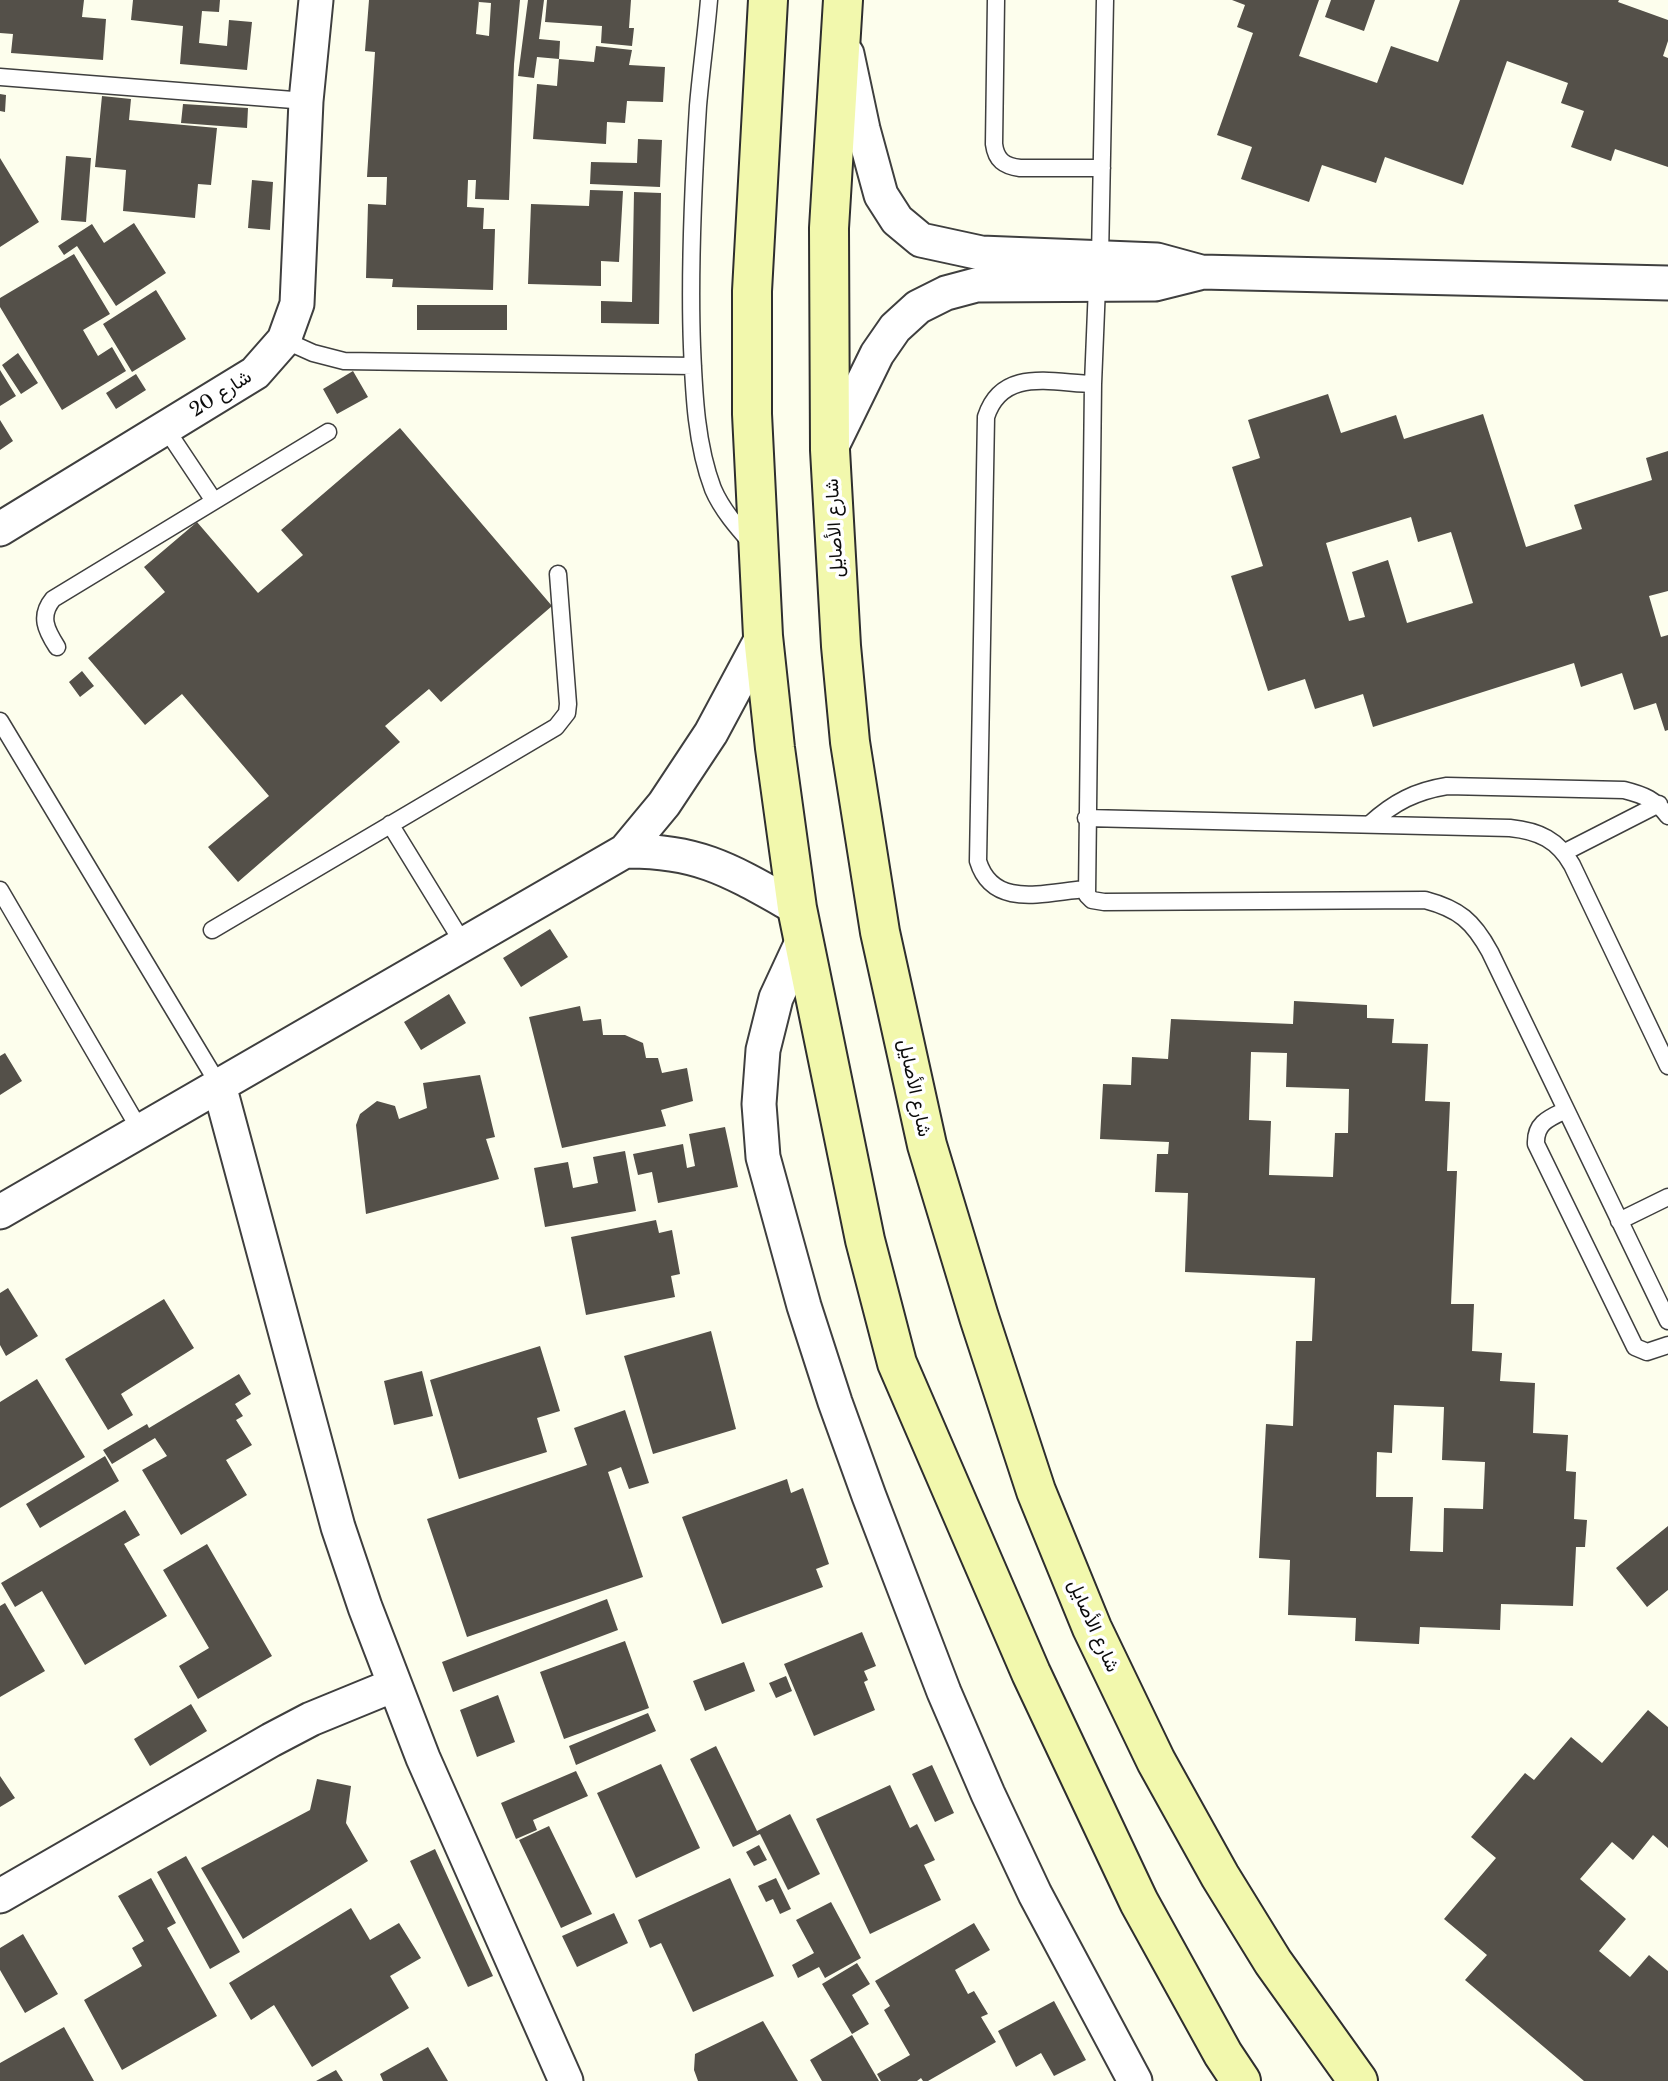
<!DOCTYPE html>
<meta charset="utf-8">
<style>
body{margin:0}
canvas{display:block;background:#fdfeed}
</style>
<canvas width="1668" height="2081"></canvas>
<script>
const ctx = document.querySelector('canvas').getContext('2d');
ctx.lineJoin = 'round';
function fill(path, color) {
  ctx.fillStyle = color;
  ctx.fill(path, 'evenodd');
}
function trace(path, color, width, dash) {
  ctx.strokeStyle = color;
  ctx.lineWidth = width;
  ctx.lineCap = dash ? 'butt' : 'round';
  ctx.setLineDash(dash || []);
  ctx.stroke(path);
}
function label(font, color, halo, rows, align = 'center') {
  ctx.font = font + ' "Libre Baskerville",Vazirmatn,serif';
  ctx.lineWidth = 7;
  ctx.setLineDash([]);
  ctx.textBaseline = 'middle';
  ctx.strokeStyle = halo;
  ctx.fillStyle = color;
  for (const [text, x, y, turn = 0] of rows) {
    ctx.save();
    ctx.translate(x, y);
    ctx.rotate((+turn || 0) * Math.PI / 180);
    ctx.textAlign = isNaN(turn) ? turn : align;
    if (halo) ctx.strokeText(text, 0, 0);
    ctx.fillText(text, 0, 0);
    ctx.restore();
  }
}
fill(new Path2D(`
 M0 0H84L82 17 106 19 103 60 11 53 13 34 0 33Z
 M133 0H220L219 12 202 11 199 43 227 46 229 20 252 22 247 70 180 64 183 26 131 20Z
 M369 0H479L476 34 489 36 491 3 479 2V0H520L514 64 509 200 475 199 476 180H468L467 207 484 208 483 229H495L493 290 392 287 393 279 366 278 368 204 386 205 387 177H367L375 52 365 51Z
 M528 0H544L539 39 560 41 559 59 537 57 534 78 518 76Z
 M547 0H631L629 28H634L632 46 601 43 602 26 545 22Z
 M1232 0H1319L1299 56 1377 83 1391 46 1438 62 1460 0H1619L1618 2 1668 20V41L1663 56 1668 58V167L1615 149 1611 161 1571 147 1584 111 1561 103 1568 83 1507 61 1463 185 1385 157 1376 183 1322 165 1309 202 1241 179 1252 147 1217 135 1253 33 1237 27 1245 5Z
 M1331 0H1375L1364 31 1325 17Z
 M596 46 632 50 629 65 665 67 663 102 627 101 625 123 607 122 606 144 533 139 537 84 557 86 559 59 594 62Z
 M0 94 6 95 5 112 0 111Z
 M102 96 131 99 129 120 217 128 211 185 198 184 195 218 123 211 126 170 95 167Z
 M183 104 248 108 247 128 181 123Z
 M638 139 662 140 660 187 590 184 591 162 637 163Z
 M66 156 91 158 86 222 61 220Z
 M0 158 39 222 0 247Z
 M252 180 273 182 270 230 248 228Z
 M590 190 623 191 619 262 601 261V286L528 284 531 204 589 206Z
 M634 192 661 193 659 324 601 323V301L632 302Z
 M134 223 166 273 116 306 77 246 64 255 58 246 92 224 104 243Z
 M74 254 110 314 83 330 98 356 112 347 126 371 62 410 0 307V298Z
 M156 290 186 339 132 372 103 324Z
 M417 305H507V330H417Z
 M18 353 38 383 21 394 2 365Z
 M0 370 16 396 0 406Z
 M353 371 368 397 337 414 323 389Z
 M136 374 146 390 116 409 106 393Z
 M1328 394 1341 433 1396 415 1404 439 1483 414 1526 547 1582 529 1574 505 1652 480 1646 458 1668 451V591L1649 596 1661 637 1668 635V730L1665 731 1656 703 1634 710 1622 673 1581 687 1574 663 1373 727 1363 694 1315 709 1305 679 1268 691 1231 576 1263 566 1232 467 1260 458 1248 420ZM1411 517 1418 542 1451 532 1473 603 1407 623 1388 560 1352 572 1365 617 1349 621 1326 543Z
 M0 420 13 441 0 450Z
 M400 428 552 606 441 702 429 689 385 726 400 742 238 882 208 847 269 796 182 694 145 725 88 658 165 592 144 567 197 522 258 593 303 555 281 530Z
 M82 671 94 686 80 697 69 682Z
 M550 929 568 957 521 987 503 958Z
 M449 994 466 1023 421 1050 404 1022Z
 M1294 1001 1367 1005V1018L1394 1019 1392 1043 1428 1044 1425 1101 1450 1102 1447 1171H1457L1451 1304H1474L1472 1351 1502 1353 1500 1381 1535 1383 1533 1433 1568 1435 1566 1471 1576 1472 1574 1519 1587 1520 1585 1547H1576L1573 1606 1501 1604 1500 1630 1420 1627 1419 1644 1355 1641 1356 1618 1288 1615 1290 1560 1259 1558 1266 1424 1293 1426 1296 1341H1312L1315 1278 1185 1272 1188 1193 1155 1192 1157 1154H1168L1169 1142 1100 1139 1103 1084 1131 1085 1132 1057 1168 1059 1171 1019 1293 1024ZM1251 1052 1287 1053 1286 1087 1349 1089 1348 1133H1335L1333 1177 1269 1175 1271 1121 1249 1120ZM1394 1405 1444 1407 1442 1460 1485 1462 1483 1509 1444 1508 1443 1552 1410 1551 1413 1497H1376L1377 1452 1392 1453Z
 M580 1006 583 1021 601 1019 603 1035H625L643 1043 646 1058H658L662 1073 687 1068 693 1101 661 1110 666 1126 562 1148 529 1017Z
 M5 1053 22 1081 0 1095V1056Z
 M480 1075 495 1137 486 1139 499 1179 366 1214 356 1125 360 1114 377 1101 395 1106 399 1119 427 1108 423 1083Z
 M725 1127 738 1187 658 1203 652 1172 638 1175 633 1154 683 1144 687 1168 695 1166 689 1134Z
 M625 1151 636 1211 545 1227 534 1168 568 1162 573 1188 598 1183 593 1157Z
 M656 1220 659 1233 672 1230 680 1274 671 1276 675 1297 586 1315 571 1237Z
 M8 1288 38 1336 6 1356 0 1345V1293Z
 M164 1299 194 1348 121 1394 133 1415 108 1430 65 1359Z
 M711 1331 736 1429 653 1454 624 1356Z
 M540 1346 560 1411 537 1418 547 1452 459 1479 430 1380Z
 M422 1371 433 1416 394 1425 384 1381Z
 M239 1374 251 1394 235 1404 243 1416 236 1420 252 1445 226 1460 247 1495 181 1535 142 1470 167 1456 155 1438 112 1464 103 1450 147 1424 149 1428Z
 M37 1379 85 1457 0 1508V1402Z
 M625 1410 649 1483 629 1489 621 1467 608 1472 643 1577 467 1637 427 1519 587 1465 574 1428Z
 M105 1456 119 1481 40 1528 26 1504Z
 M787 1479 791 1493 803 1488 829 1564 816 1569 823 1587 722 1624 682 1517Z
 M125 1510 140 1535 124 1544 167 1616 85 1665 42 1591 15 1607 1 1583Z
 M1668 1526V1590L1647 1607 1616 1568Z
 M207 1544 272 1656 198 1699 179 1666 209 1648 163 1570Z
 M607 1599 618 1630 453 1692 442 1662Z
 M5 1603 45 1671 0 1697V1606Z
 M862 1632 876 1666 864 1671 868 1680 864 1682 875 1710 814 1736 784 1664Z
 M625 1641 649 1708 564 1739 540 1672Z
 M744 1662 755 1691 705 1711 693 1681Z
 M786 1676 792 1691 776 1698 769 1683Z
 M498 1695 515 1742 477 1757 460 1710Z
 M191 1704 207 1731 150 1766 134 1739Z
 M1648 1710 1668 1727V1848L1653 1835 1633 1860 1612 1842 1580 1879 1626 1919 1599 1951 1630 1977 1649 1955 1668 1971V2081H1584L1465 1980 1487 1955 1444 1919 1496 1858 1471 1837 1525 1773 1534 1780 1571 1737 1602 1763Z
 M648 1713 656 1731 576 1765 569 1746Z
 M716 1746 757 1831 790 1814 820 1874 788 1890 760 1834 733 1847 690 1759Z
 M661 1764 700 1848 636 1878 597 1793Z
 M932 1765 954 1813 935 1822 912 1774Z
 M576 1771 588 1796 533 1820 537 1830 516 1839 501 1803Z
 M0 1776 15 1798 0 1807Z
 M317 1779 351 1786 346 1823 368 1861 243 1939 201 1868 310 1810Z
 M890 1785 910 1828 917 1824 935 1860 924 1865 941 1900 870 1934 816 1819Z
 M549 1826 592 1914 561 1928 519 1840Z
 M759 1845 767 1860 754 1866 746 1852Z
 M435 1849 493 1976 468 1987 410 1861Z
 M186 1856 240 1952 210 1969 157 1872Z
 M151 1878 176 1923 167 1928 217 2016 122 2070 84 2000 142 1966 132 1948 144 1941 118 1896Z
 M730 1878 774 1976 693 2012 661 1943 650 1948 638 1920Z
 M776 1878 791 1909 780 1914 773 1899 766 1902 758 1886Z
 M831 1902 861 1958 825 1978 819 1967 798 1978 792 1965 814 1953 796 1920Z
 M351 1908 370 1940 399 1923 421 1958 390 1976 409 2008 312 2067 274 2005 251 2020 229 1983Z
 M614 1913 628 1943 577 1967 562 1936Z
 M974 1923 990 1950 955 1970 968 1994 974 1991 988 2014 981 2017 996 2042 928 2081H923L921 2078 917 2081H881L877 2074 910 2055 884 2010 890 2006 875 1981Z
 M23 1934 58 1994 25 2013 0 1970V1948Z
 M857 1963 870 1984 852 1995 869 2024 852 2034 822 1984Z
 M1054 2001 1086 2060 1054 2076 1041 2053 1016 2067 998 2031Z
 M763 2021 798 2081H698L694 2070 695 2054Z
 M64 2027 94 2081H0V2063Z
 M852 2035 879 2081H822L810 2060Z
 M428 2047 448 2081H383L380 2074Z
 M336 2070 343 2081H316Z`), '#545049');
const lane = new Path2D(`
 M709 0C706 36 701 71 698 106 693 186 689 267 692 347 694 394 696 444 713 489 722 510 738 528 753 545
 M996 0 994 144C996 160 1004 166 1020 168H1102
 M0 77 306 101
 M1100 257 1105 0
 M1097 286 1093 384 1087 895 1092 900 1104 902 1425 900C1459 909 1473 921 1490 952L1668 1321
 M284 340 313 353 344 361 693 366
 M166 429 214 501
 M57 647C46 630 39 616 53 599L328 432
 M0 721 219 1085
 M1086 818 1510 828C1539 831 1558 840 1572 865L1668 1066
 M390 824 463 943
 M1370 824C1394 802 1416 791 1447 786L1624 790C1644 795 1656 800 1668 816
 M1565 852 1659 804
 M1086 889C1045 892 993 910 978 861L986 417C1002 367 1052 383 1093 384
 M0 890 140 1130
 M212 930 556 727 567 713 568 704 558 574
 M1566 1110C1549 1118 1535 1123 1536 1144L1635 1347 1647 1352 1668 1345
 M1619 1221 1668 1197`);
const street = new Path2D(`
 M847 54 863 129 881 195 897 220 921 240 981 253 1157 260 1201 272 1668 283
 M830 450 877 354 895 328 918 307 946 293 976 285 1155 284 1199 273
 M0 529 255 373 284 340 297 304 306 101 316 0
 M625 851C700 850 733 872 797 908
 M802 942 776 998 763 1050 759 1104 763 1157 804 1306 835 1402 869 1496 944 1692 988 1794 1035 1894 1135 2081
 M219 1085 338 1527 365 1607 423 1758 566 2081
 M0 1212 625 851 664 804 711 733 763 636
 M0 1896 271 1740 311 1719 394 1685`);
const secondary = new Path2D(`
 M768 0 752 291V414L763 636 775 748 797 908 865 1240 897 1363 1031 1673 1139 1902 1223 2054 1241 2081
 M843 0 829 228 830 450 841 646 850 742 880 932 927 1145 979 1317 1036 1491 1092 1628 1156 1761 1220 1876 1273 1962 1358 2081`);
trace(lane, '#3f3f3f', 19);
trace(street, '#3f3f3f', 37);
trace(secondary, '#2e2e2e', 42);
trace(lane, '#fff', 16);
trace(street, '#fff', 33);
trace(secondary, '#f2f8ad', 38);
label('19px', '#0c0c0c', '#fff', [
 ["شارع 20",221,394,-33],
 ["شارع الأصايل",835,528,-93],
 ["شارع الأصايل",914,1088,78],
 ["شارع الأصايل",1093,1626,66]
]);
</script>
